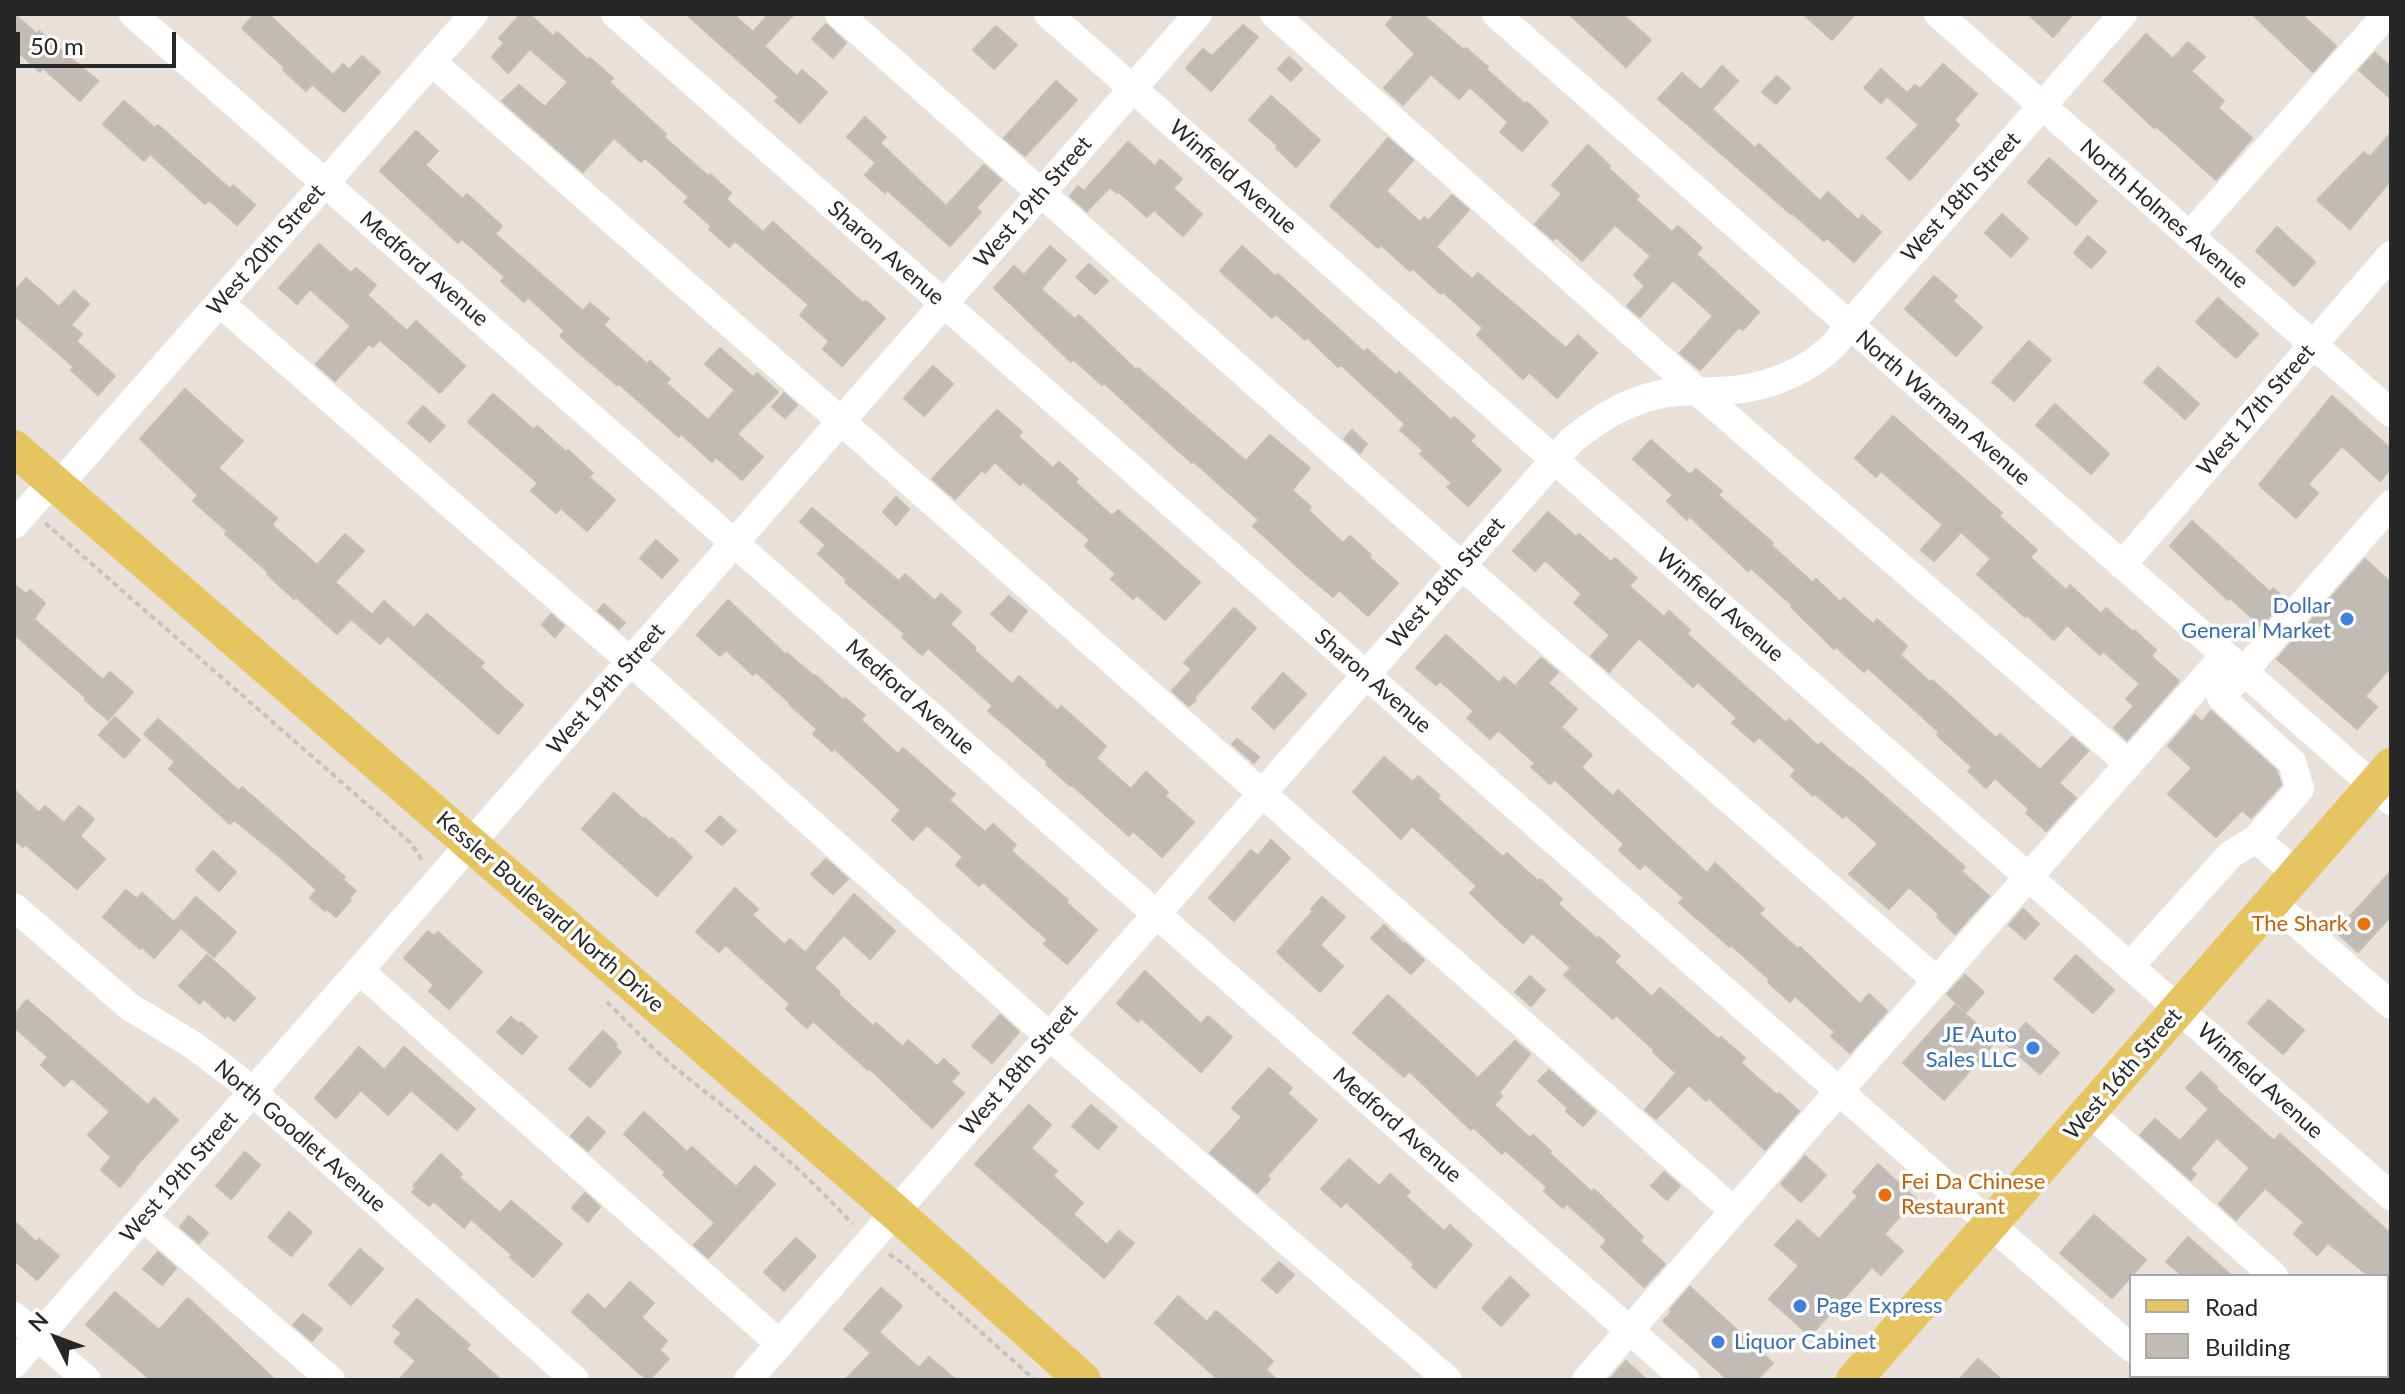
<!DOCTYPE html>
<style>
body{margin:0}
#map{position:relative;width:2405px;height:1394px;overflow:hidden;background:#e9e1d9;font-family:Lato,sans-serif}
canvas{display:block}
.frame{position:absolute;inset:0;border:16px solid #272727;pointer-events:none}
.legend{position:absolute;left:2129px;top:1274px;width:260px;height:104px;box-sizing:border-box;background:#fff;border:2px solid #a9a9a9;margin:0;padding:10px 14px;list-style:none;font-size:24px;color:#272727}
.legend li{display:flex;align-items:center;gap:16px;height:40px}
.legend b{width:40px;border:2px solid #a9a9a9}
.north{position:absolute;left:16px;top:1298px;width:80px;height:80px;-webkit-text-stroke:6px #fff;paint-order:stroke;rotate:312deg;font-size:22px;font-weight:700;line-height:32px;text-align:center;color:#272727}
.north::after{content:'';display:block;margin:auto;width:28px;height:36px;background:#272727;clip-path:polygon(50% 0,100% 100%,50% 72%,0 100%)}
.scale{position:absolute;left:16px;top:32px;width:160px;height:36px;box-sizing:border-box;border:4px solid #272727;border-top:0;padding-left:10px;font-size:24px;line-height:28px;white-space:nowrap;color:#272727;-webkit-text-stroke:6px #fff;paint-order:stroke}
</style>
<div id="map">
<canvas width="2405" height="1394"></canvas>
<div class="frame"></div>
<ul class="legend">
<li><b style="height:10px;background:#e6c460"></b>Road</li>
<li><b style="height:22px;background:#c1bbb5"></b>Building</li>
</ul>
<div class="north">N</div>
<div class="scale">50 m</div>
</div>
<script>
const ctx = document.querySelector('canvas').getContext('2d');
ctx.lineJoin = 'round';
function fill(path, color) {
  ctx.fillStyle = color;
  ctx.fill(path, 'evenodd');
}
function trace(path, color, width, dash) {
  ctx.strokeStyle = color;
  ctx.lineWidth = width;
  ctx.lineCap = dash ? 'butt' : 'round';
  ctx.setLineDash(dash || []);
  ctx.stroke(path);
}
function label(font, color, halo, rows, align = 'center') {
  ctx.font = font + ' Lato,sans-serif';
  ctx.lineWidth = 7;
  ctx.setLineDash([]);
  ctx.textBaseline = 'middle';
  ctx.strokeStyle = halo;
  ctx.fillStyle = color;
  for (const [text, x, y, turn = 0] of rows) {
    ctx.save();
    ctx.translate(x, y);
    ctx.rotate((+turn || 0) * Math.PI / 180);
    ctx.textAlign = isNaN(turn) ? turn : align;
    if (halo) ctx.strokeText(text, 0, 0);
    ctx.fillText(text, 0, 0);
    ctx.restore();
  }
}
const building = new Path2D(`
 M14 14 37 34 39 31 98 81 80 101 43 68 40 72 14 48Z
 M255 14H268L333 75 343 64 349 70 362 56 380 72 344 112 312 84 306 91 283 70 285 68 242 28Z
 M521 14H529L553 36 557 32 588 60 590 58 613 78 609 82 666 134 664 137 708 176 710 174 731 193 726 199 763 232 773 222 863 303 866 301 885 318 842 366 823 349 829 341 800 315 809 305 735 241 729 247 709 229 711 226 684 202 689 197 645 158 641 162 614 138 583 172 502 101 519 85 545 107 568 82 530 49 508 73 492 57 504 43 499 38Z
 M686 14H733L753 32 769 14H794L764 46 797 76 802 70 827 92 800 123 775 101 779 97Z
 M1395 14H1422L1464 50 1466 48 1488 67 1486 69 1525 104 1527 102 1548 122 1522 151 1500 132 1508 122 1470 87 1459 99 1431 74 1403 105 1384 88 1415 54 1386 25Z
 M1569 14H1622L1651 40 1626 67Z
 M1803 14H1855L1832 40Z
 M2028 14H2073L2053 37Z
 M2252 14H2301L2336 46 2313 72Z
 M826 24 846 43 833 58 812 39Z
 M1243 25 1258 37 1211 91 1186 68 1203 49 1212 56Z
 M996 26 1017 45 994 69 973 50Z
 M2146 34 2173 59 2188 42 2205 57 2191 71 2224 101 2218 108 2252 138 2216 180 2156 126 2154 128 2104 81Z
 M2375 53 2391 67V99L2359 70Z
 M1289 57 1302 69 1291 81 1278 69Z
 M1943 64 1977 94 1954 120 1959 125 1910 180 1887 158 1919 125 1887 96 1881 103 1864 88 1881 69 1907 93 1915 85 1920 89Z
 M1722 66 1738 81 1712 109 1755 148 1759 144 1820 201 1828 192 1858 220 1862 215 1881 232 1854 262 1827 238 1824 241 1792 213 1791 214 1658 99 1682 73 1701 90Z
 M1777 76 1790 88 1776 104 1762 92Z
 M1056 81 1077 100 1025 156 1004 138Z
 M1271 96 1320 140 1296 167 1276 148 1278 146 1249 120Z
 M124 101 155 128 158 125 230 189 233 185 255 205 237 225 209 200 205 204 150 154 144 161 103 124Z
 M865 117 886 137 880 143 946 206 984 165 1001 180 976 208 981 212 950 246 887 190 885 193 865 175 876 163 847 137Z
 M416 131 438 151 425 165 463 199 467 194 502 226 495 234 583 311 590 303 609 319 603 325 647 364 650 361 670 379 666 383 708 420 735 390 705 364 720 348 753 377 757 373 778 392 737 434 763 457 742 480 716 457 712 462 681 434 679 437 618 383 617 385 579 353 560 336 565 331 528 297 524 302 501 281 505 277 462 239 458 243 380 171Z
 M2391 133V180L2350 229 2317 200 2364 152 2370 157Z
 M1388 138 1413 160 1386 191 1420 222 1424 217 1428 221 1452 195 1469 210 1436 247 1472 279 1478 273 1566 348 1578 335 1597 353 1557 398 1529 372 1523 379 1477 335 1483 328 1443 292 1441 294 1413 269 1410 271 1381 245 1378 248 1330 206Z
 M1128 142 1155 166 1160 159 1182 179 1173 188 1202 214 1183 236 1154 210 1147 217 1118 191 1117 193 1110 187 1087 211 1070 196 1078 186 1084 191Z
 M1588 145 1610 166 1608 168 1639 196 1636 200 1672 232 1678 226 1702 248 1696 254 1759 312 1743 330 1739 327 1700 370 1680 353 1713 316 1673 280 1640 317 1627 306 1645 286 1634 275 1651 256 1615 225 1582 261 1556 237 1553 240 1535 224 1562 194 1552 185Z
 M2049 158 2097 201 2076 225 2028 182Z
 M2002 214 2028 238 2011 257 1985 233Z
 M2277 227 2315 262 2294 286 2256 251Z
 M2088 236 2106 252 2091 268 2074 253Z
 M319 244 351 273 356 268 376 285 367 295 407 331 416 321 465 366 440 393 380 340 373 347 369 344 335 381 316 364 351 326 310 289 297 304 279 288Z
 M1050 246 1066 260 1041 289 1075 319 1079 315 1136 370 1138 368 1246 461 1270 435 1310 468 1292 490 1311 507 1308 510 1343 543 1350 536 1371 555 1369 557 1398 583 1368 616 1339 590 1333 597 1302 571 1253 526 1259 520 1193 461 1192 463 1164 438 1104 383 1102 385 1073 359 1071 362 994 288 1014 266 1024 275Z
 M1242 246 1275 276 1278 274 1364 352 1367 349 1396 375 1399 372 1451 420 1454 417 1475 436 1470 441 1501 470 1468 506 1447 487 1452 483 1420 454 1424 451 1400 430 1405 424 1341 365 1338 367 1307 337 1305 340 1276 314 1272 318 1220 271Z
 M1089 264 1108 281 1095 294 1076 277Z
 M1934 276 1957 296 1953 301 1982 327 1956 356 1905 309Z
 M26 278 59 307 74 291 89 304 71 325 82 334 76 341 115 376 98 395 71 370 74 367 14 315V292Z
 M2218 298 2258 334 2236 358 2196 322Z
 M2029 341 2051 360 2014 401 1992 382Z
 M933 366 953 384 924 416 904 398Z
 M2158 367 2199 404 2185 419 2144 382Z
 M185 389 243 441 218 468 277 518 272 525 317 565 345 534 364 551 335 582 372 615 384 601 414 628 427 614 484 663 480 667 523 705 498 734 388 636 380 644 351 619 337 634 296 597 294 599 267 574 268 572 225 534 227 531 193 501 198 495 140 439Z
 M784 393 797 405 785 418 772 407Z
 M493 394 534 430 537 426 566 452 568 450 593 473 589 477 615 500 587 531 561 508 556 513 531 491 538 483 468 422Z
 M2332 396 2391 449V468L2380 481 2342 446 2308 484 2318 493 2296 518 2259 485Z
 M2055 404 2109 454 2091 474 2036 425Z
 M423 406 445 426 430 442 408 423Z
 M997 410 1022 432 1018 436 1053 468 1059 462 1078 479 1075 482 1112 516 1118 510 1200 582 1165 620 1137 595 1133 599 1111 579 1116 574 1085 546 1090 540 1023 482 1020 485 995 462 985 473 982 470 955 499 932 479Z
 M1893 416 2002 513 1999 516 2037 550 2030 557 2066 590 2070 585 2101 614 2106 608 2133 632 2134 630 2156 650 2151 656 2179 681 2127 740 2114 728 2134 706 2126 699 2140 684 2103 651 2100 655 2067 625 2054 640 2027 615 2025 617 1977 574 1991 559 1961 532 1934 561 1921 550 1943 525 1881 471 1876 477 1855 458Z
 M1352 430 1367 444 1360 453 1344 439Z
 M1651 440 1690 475 1696 469 1722 491 1718 495 1773 543 1771 545 1813 583 1816 579 1840 602 1844 598 1873 624 1877 619 1907 646 1900 655 1930 682 1932 680 1996 738 2000 734 2040 770 2072 737 2088 751 2059 783 2076 798 2046 831 2026 813 2029 809 1995 778 1986 788 1968 771 1972 767 1937 735 1939 732 1868 668 1864 672 1836 647 1834 649 1791 607 1792 605 1751 568 1748 571 1689 516 1687 520 1667 501 1673 495 1633 459Z
 M896 497 909 509 896 525 883 512Z
 M812 508 899 581 905 574 935 601 941 594 961 612 950 624 976 648 974 650 1012 684 1019 676 1058 711 1061 706 1106 746 1096 758 1131 789 1146 772 1168 792 1165 796 1194 822 1162 857 1133 831 1129 836 1072 785 1070 786 1046 764 1048 762 988 711 993 706 928 648 922 655 902 637 905 634 845 582 847 580 818 554 826 545 800 522Z
 M1548 512 1576 537 1579 534 1611 562 1615 558 1637 578 1629 586 1664 617 1669 611 1690 630 1687 634 1786 723 1789 719 1818 746 1821 743 1851 769 1852 768 1965 867 1961 871 1989 896 1955 934 1937 917 1939 914 1909 887 1889 909 1849 874 1878 844 1846 815 1843 818 1815 794 1813 796 1791 776 1796 770 1759 737 1754 742 1732 723 1737 718 1698 682 1693 687 1639 638 1609 672 1591 656 1610 635 1574 603 1582 594 1545 560 1535 571 1513 551Z
 M2192 521 2270 592 2273 588 2285 599 2261 626 2230 598 2228 600 2170 546Z
 M656 540 678 560 662 578 640 558Z
 M2365 559 2391 583V667L2365 696 2377 707 2357 729 2277 659Z
 M14 584 26 594 30 590 45 603 34 619 103 680 110 672 133 692 108 720 85 700 86 698 14 634Z
 M1009 596 1027 611 1011 632 991 614Z
 M728 600 786 655 787 653 814 676 815 675 843 700 845 698 865 715 861 720 898 754 903 748 955 794 949 800 985 832 993 824 1016 845 1011 851 1068 900 1066 902 1097 930 1067 964 1044 944 1048 940 1012 908 983 882 979 886 956 865 963 857 927 825 913 840 892 820 901 810 835 749 832 751 813 734 817 729 789 704 790 703 756 672 753 675 726 650 720 656 697 635Z
 M604 604 625 623 619 629 598 611Z
 M1234 608 1256 628 1194 698 1196 700 1189 706 1172 691 1192 669 1184 663Z
 M551 614 564 626 555 637 542 625Z
 M1446 635 1499 683 1504 677 1515 686 1541 658 1558 672 1548 683 1577 709 1561 727 1592 755 1581 767 1613 796 1618 790 1707 873 1715 863 1764 909 1759 914 1798 949 1800 947 1860 1004 1869 994 1887 1011 1850 1053 1831 1036 1835 1032 1795 996 1790 1002 1768 982 1770 980 1731 945 1730 947 1679 903 1684 898 1645 864 1640 869 1619 850 1624 844 1555 780 1550 784 1531 767 1535 763 1498 730 1490 739 1467 718 1474 711 1440 681 1436 685 1416 668Z
 M1283 673 1306 694 1274 729 1252 708Z
 M2211 711 2277 771 2281 785 2251 818 2242 810 2216 837 2168 794 2192 768 2168 746 2195 715 2202 722Z
 M115 717 140 740 124 758 99 735Z
 M158 719 239 791 242 787 345 877 343 880 356 891 349 898 351 900 336 917 327 909 325 911 310 898 317 890 281 858 234 820 230 824 169 769 175 762 144 734Z
 M1237 739 1259 757 1254 763 1232 744Z
 M1384 757 1413 782 1418 776 1440 796 1437 798 1503 857 1507 853 1538 881 1540 879 1562 899 1558 904 1597 939 1599 937 1620 956 1614 962 1652 997 1660 988 1718 1039 1721 1037 1745 1058 1741 1063 1777 1095 1779 1093 1799 1111 1765 1150 1709 1098 1706 1101 1689 1085 1656 1119 1645 1110 1676 1073 1653 1052 1654 1050 1616 1015 1613 1019 1564 975 1571 968 1532 933 1523 943 1501 923 1470 893 1477 886 1412 826 1401 839 1353 792Z
 M14 790 39 813 45 806 64 823 79 806 94 819 80 836 105 859 77 889 26 845 23 847 14 839Z
 M614 793 643 819 645 818 670 840 672 838 692 857 657 896 582 829Z
 M720 816 736 831 722 845 706 831Z
 M1271 840 1290 858 1234 921 1209 898 1251 850 1258 856Z
 M213 851 236 872 219 891 196 870Z
 M826 859 848 879 833 894 811 874Z
 M2391 871V916L2358 952 2336 932Z
 M735 888 758 909 752 915 785 945 790 939 805 953 854 894 895 931 870 959 844 935 814 968 840 992 838 994 873 1026 876 1023 903 1047 908 1040 937 1066 944 1059 959 1073 951 1082 964 1093 932 1128 869 1068 868 1070 813 1021 807 1028 786 1009 790 1004 726 945 719 952 696 932Z
 M126 890 137 899 142 893 174 922 196 897 236 932 214 957 181 928 154 958 142 947 140 949 103 917Z
 M1322 897 1345 917 1320 945 1343 966 1320 992 1277 952 1313 911 1311 909Z
 M2023 909 2039 924 2025 939 2009 925Z
 M1384 925 1404 944 1405 943 1424 960 1411 974 1371 938Z
 M428 931 434 936 438 932 482 972 449 1009 429 991 434 985 404 958Z
 M207 955 255 998 234 1021 228 1015 225 1018 204 999 200 1004 179 986Z
 M2076 955 2114 990 2093 1013 2054 979Z
 M1145 971 1201 1024 1208 1016 1232 1037 1201 1072 1141 1018 1138 1022 1117 1003Z
 M1965 975 1984 992 1966 1012 1947 994Z
 M1530 976 1545 990 1531 1006 1515 992Z
 M1388 995 1478 1078 1515 1041 1530 1054 1499 1093 1502 1096 1494 1105 1530 1138 1533 1135 1551 1151 1549 1153 1592 1192 1594 1189 1643 1237 1640 1241 1665 1264 1644 1287 1601 1247 1607 1240 1567 1204 1563 1208 1544 1191 1547 1187 1505 1150 1502 1154 1473 1127 1471 1130 1409 1071 1404 1077 1353 1033Z
 M27 1000 148 1105 154 1098 178 1120 135 1167 136 1168 120 1187 101 1170 111 1157 88 1135 110 1112 72 1078 64 1086 41 1065 48 1057 14 1027V1015Z
 M2269 1000 2304 1030 2283 1054 2248 1023Z
 M1955 1005 1996 1041 1944 1100 1903 1063Z
 M1000 1015 1019 1032 992 1063 972 1046Z
 M511 1017 519 1024 521 1022 537 1037 522 1054 497 1032Z
 M2026 1023 2059 1053 2040 1074 2006 1044Z
 M603 1031 617 1044 615 1047 621 1052 590 1087 569 1069Z
 M359 1047 384 1070 404 1047 475 1109 457 1130 411 1090 388 1115 361 1090 336 1118 315 1098Z
 M1269 1068 1292 1088 1287 1093 1317 1120 1267 1176 1270 1179 1257 1193 1210 1153 1242 1117 1232 1108Z
 M1549 1070 1596 1112 1583 1126 1566 1111 1568 1108 1538 1081Z
 M2201 1072 2217 1087 2215 1088 2274 1141 2280 1134 2391 1234V1276H2369L2328 1243 2317 1255 2294 1234 2304 1222 2265 1188 2236 1220 2219 1204 2250 1168 2217 1138 2190 1169 2196 1174 2191 1180 2140 1135 2155 1119 2180 1141 2209 1109 2186 1088Z
 M1029 1105 1051 1125 1031 1148 1057 1171 1053 1176 1083 1203 1073 1214 1107 1245 1119 1231 1134 1243 1104 1278 975 1164Z
 M1091 1105 1117 1127 1098 1149 1072 1126Z
 M644 1112 687 1152 692 1147 736 1187 755 1166 775 1184 708 1258 694 1245 715 1223 663 1175 665 1172 624 1134Z
 M588 1117 605 1132 588 1151 571 1136Z
 M245 1152 260 1165 231 1199 216 1186Z
 M441 1154 462 1174 459 1177 500 1213 511 1201 562 1244 533 1277 510 1257 512 1255 471 1219 464 1228 436 1203 433 1202 429 1206 412 1192 416 1188 413 1186Z
 M1805 1156 1826 1175 1801 1202 1781 1184Z
 M1349 1159 1379 1186 1390 1174 1410 1192 1405 1196 1444 1231 1450 1225 1472 1245 1435 1288 1412 1267 1414 1264 1346 1202 1341 1207 1321 1189Z
 M1878 1164 1916 1199 1884 1234 1903 1251 1881 1275 1872 1267 1810 1336 1769 1299 1799 1266 1775 1245 1798 1220 1819 1239 1858 1196 1853 1192Z
 M1664 1172 1680 1186 1667 1200 1651 1186Z
 M585 1193 600 1207 588 1222 572 1208Z
 M289 1212 312 1232 291 1256 268 1237Z
 M2094 1215 2146 1260 2112 1298 2060 1253Z
 M189 1216 208 1233 199 1243 180 1227Z
 M14 1221 36 1242 39 1239 59 1256 37 1280 14 1260Z
 M2188 1237 2232 1276H2183L2166 1262Z
 M796 1238 816 1256 784 1291 764 1272Z
 M360 1249 383 1269 351 1305 329 1285Z
 M158 1252 176 1268 162 1285 143 1269Z
 M1279 1262 1294 1275 1277 1293 1262 1280Z
 M1510 1277 1529 1295 1501 1326 1482 1308Z
 M630 1282 654 1303 641 1317 667 1341 659 1350 669 1359 649 1380 639 1373 572 1312 588 1294 605 1310Z
 M1690 1287 1773 1363 1757 1380H1728L1663 1321 1672 1312 1670 1310Z
 M881 1288 902 1306 879 1332 919 1368 929 1357 956 1380H845L871 1353 844 1329Z
 M115 1292 159 1330 188 1298 275 1380H151L86 1325Z
 M1178 1296 1207 1322 1216 1311 1236 1328 1273 1361 1266 1370 1277 1380H1219L1155 1323Z
 M417 1299 470 1345 466 1349 501 1380H399L416 1361 394 1342 402 1333 393 1326Z
 M303 1314 322 1329 312 1341 293 1325Z
 M1978 1359 2002 1380H1959Z
 M1626 1361 1647 1380H1609Z`);
fill(building, '#c1bbb5');
trace(building, '#c3bdb3', 2);
trace(new Path2D(`
 M45 523 410 842 422 860
 M607 1002C630 1025 652 1049 678 1070 738 1118 801 1166 852 1224
 M889 1254 904 1264 1035 1380`), '#c3c3c3', 4, [6, 4]);
trace(new Path2D(`
 M133 14 1686 1380
 M615 14 2131 1348
 M839 14 1462 566 1937 981
 M1048 14 2391 1196
 M1274 14 1696 390 2129 764
 M1496 14 2391 801
 M1938 14 2391 413
 M432 62 841 421 1734 1211
 M2189 236 2387 14
 M220 303 630 661 1049 1036 1448 1380
 M58 486 474 14
 M14 525 53 481
 M2122 565 2391 255
 M2256 839 2297 874
 M2272 902 2391 1005
 M14 907 130 1007 193 1045 237 1078 575 1380
 M2130 966 2231 854 2256 839 2300 789 2292 762 2221 697 2391 504
 M360 971 780 1344
 M2089 1112 2274 1276
 M143 1217 331 1380
 M14 1316 87 1380
 M14 1364 1198 14
 M2163 1376 2167 1380
 M2387 1376 2391 1380
 M748 1380 1571 441C1597 420 1623 403 1657 395 1677 390 1697 392 1718 391 1767 390 1823 368 1849 325L2123 14
 M1586 1380 1839 1091 2225 655`), '#fff', 28);
trace(new Path2D(`
 M14 448 895 1212 1083 1380
 M1854 1380 2391 766`), '#e6c460', 36);
for (const [x, y, r, color] of [
 [2347,619,8,"#3f7fe0"],
 [2364,924,8,"#e8710a"],
 [2033,1048,8,"#3f7fe0"],
 [1885,1195,8,"#e8710a"],
 [1800,1306,8,"#3f7fe0"],
 [1718,1342,8,"#3f7fe0"]
]) {
  const dot = new Path2D();
  dot.arc(x, y, r, 0, 2 * Math.PI);
  ctx.fillStyle = color;
  ctx.fill(dot);
  trace(dot, '#fff', 3);
}
label('22px', '#272727', '#fff', [
 ["Winfield Avenue",1233,177,41],
 ["West 18th Street",1961,197,-48],
 ["West 19th Street",1033,202,-49],
 ["North Holmes Avenue",2164,214,41],
 ["West 20th Street",266,250,-49],
 ["Sharon Avenue",886,253,41],
 ["Medford Avenue",424,269,41],
 ["North Warman Avenue",1943,408,41],
 ["West 17th Street",2256,410,-49],
 ["West 18th Street",1446,583,-49],
 ["Winfield Avenue",1720,605,41],
 ["Sharon Avenue",1373,681,41],
 ["West 19th Street",606,689,-49],
 ["Medford Avenue",910,697,41],
 ["Kessler Boulevard North Drive",550,912,41],
 ["West 18th Street",1019,1070,-49],
 ["West 16th Street",2123,1074,-49],
 ["Winfield Avenue",2260,1081,42],
 ["Medford Avenue",1397,1125,41],
 ["North Goodlet Avenue",300,1136,41],
 ["West 19th Street",179,1177,-49]
]);
label('22px', '#366cbe', '#fff', [
 ["Dollar",2331,606],
 ["General Market",2331,631],
 ["JE Auto",2017,1035],
 ["Sales LLC",2017,1060],
 ["Page Express",1816,1306,"left"],
 ["Liquor Cabinet",1734,1342,"left"]
], 'right');
label('22px', '#c56008', '#fff', [
 ["The Shark",2348,924],
 ["Fei Da Chinese",1901,1182,"left"],
 ["Restaurant",1901,1207,"left"]
], 'right');
</script>
